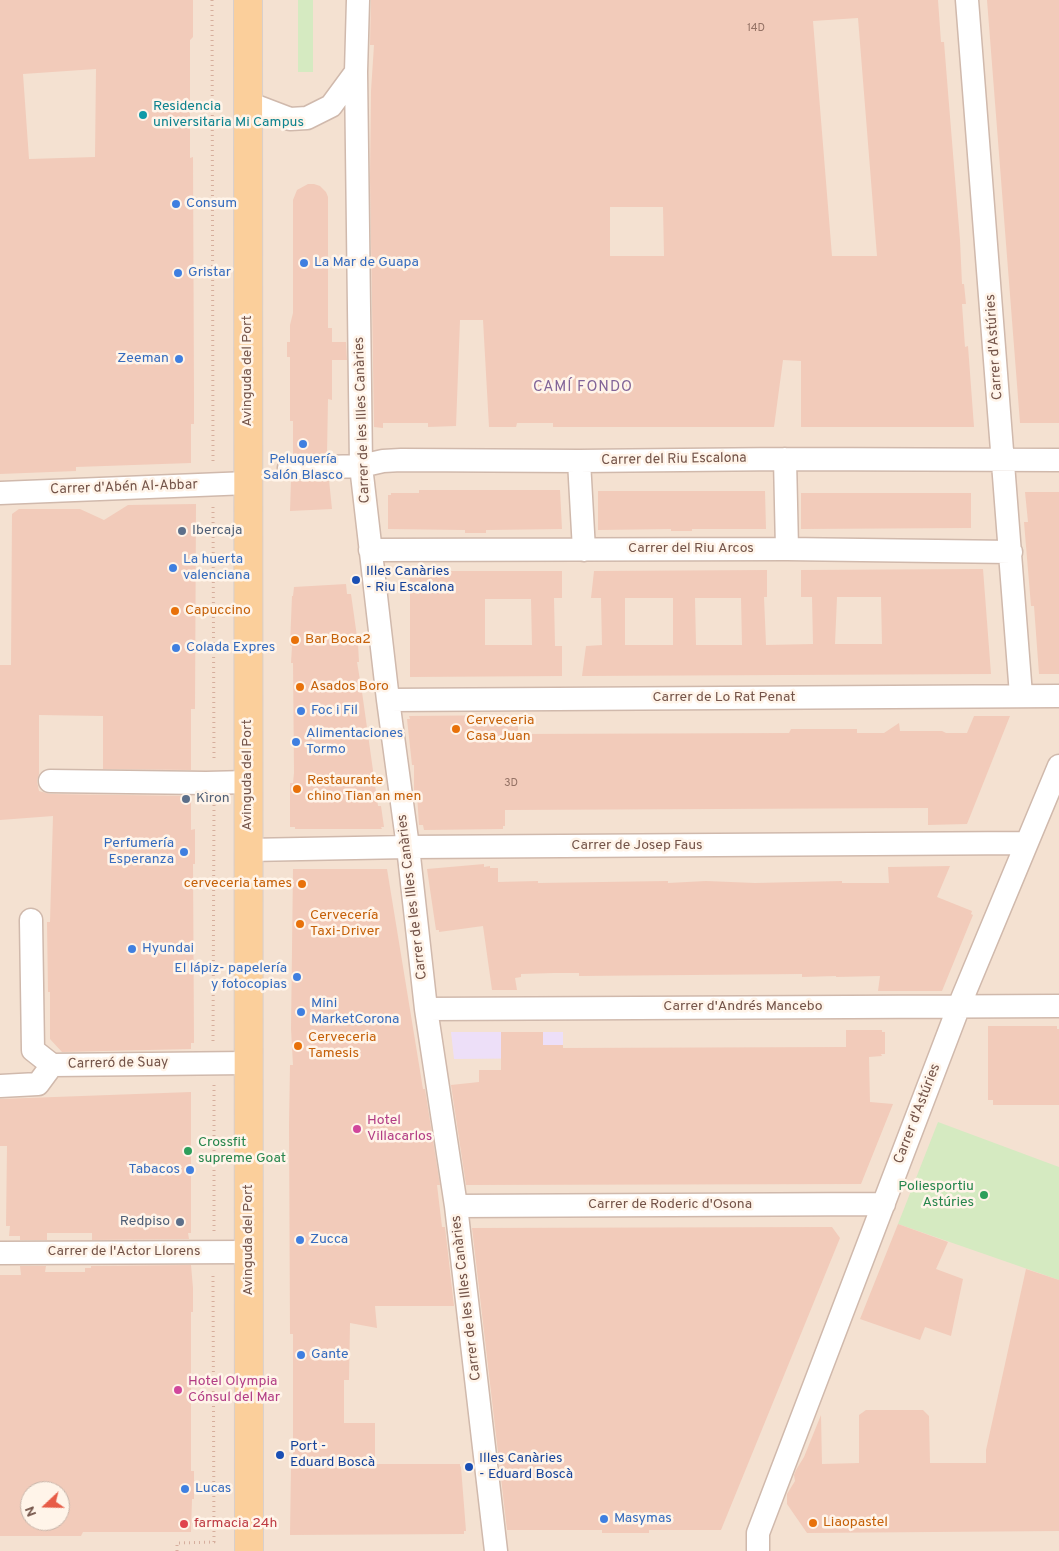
<!DOCTYPE html>
<meta charset="utf-8">
<style>
body{margin:0}
#map{position:relative;width:1059px;height:1551px;overflow:hidden;background:#fcf0e3;font-family:Overpass,sans-serif}
canvas{display:block}
.north{position:absolute;left:20px;top:1481px;width:50px;height:50px;box-sizing:border-box;background:#fff4e9;border:1px solid #c7b4a9;border-radius:50%;rotate:249deg;font-size:14px;font-weight:700;line-height:20px;text-align:center;color:#745449}
.north::after{content:'';display:block;margin:auto;width:18px;height:22px;background:#e75c47;clip-path:polygon(50% 0,100% 100%,50% 72%,0 100%)}
</style>
<div id="map">
<canvas width="1059" height="1551"></canvas>
<div class="north">N</div>
</div>
<script>
const ctx = document.querySelector('canvas').getContext('2d');
ctx.lineJoin = 'round';
function fill(path, color) {
  ctx.fillStyle = color;
  ctx.fill(path, 'evenodd');
}
function trace(path, color, width, dash) {
  ctx.strokeStyle = color;
  ctx.lineWidth = width;
  ctx.lineCap = dash ? 'butt' : 'round';
  ctx.setLineDash(dash || []);
  ctx.stroke(path);
}
function label(font, color, halo, rows, align = 'center') {
  ctx.font = font + ' Overpass,sans-serif';
  ctx.lineWidth = 5;
  ctx.setLineDash([]);
  ctx.textBaseline = 'middle';
  ctx.strokeStyle = halo;
  ctx.fillStyle = color;
  for (const [text, x, y, turn = 0] of rows) {
    ctx.save();
    ctx.translate(x, y);
    ctx.rotate((+turn || 0) * Math.PI / 180);
    ctx.textAlign = isNaN(turn) ? turn : align;
    if (halo) ctx.strokeText(text, 0, 0);
    ctx.fillText(text, 0, 0);
    ctx.restore();
  }
}
fill(new Path2D(`
 M0 0H1059V1551H0ZM30 1491H60V1521H30Z`), '#f4e1d1');
fill(new Path2D(`
 M451 1032H563V1058L454 1059Z`), '#eddff8');
fill(new Path2D(`
 M298 0H313V72H298Z
 M938 1122 1059 1167V1280L898 1224Z`), '#d5eac1');
fill(new Path2D(`
 M0 0H193V37L190 40V158L193 157 194 396V424H191V463L76 467V471L0 474ZM96 69 95 157 29 159 23 74Z
 M371 0H938L941 42H944L948 92 960 240 962 284H964L966 304H962L965 347 968 346 974 427H801V361L783 360 774 427H553V423H517L516 427H489L483 320H460L456 426 428 427V423H383V428L374 427 370 178 371 91 374 45H370ZM858 18 877 256H832L813 21ZM610 207H663L664 256H610Z
 M987 0H1059V423H1020Z
 M308 184H314L320 186 326 192 328 197V328H332V342H346L347 360H332V400L328 399 327 454 293 455V421H290V357H287V342H290V325L293 313V200L297 190Z
 M329 480 332 509 290 511 291 481Z
 M419 490H560L562 529 486 530V533H465V530L388 529V495H391V493H419Z
 M598 491H765L766 529H692V531H671V529L598 530Z
 M1025 492H1059V674H1039L1034 606H1031L1024 522H1028Z
 M801 493H971V528L801 529Z
 M196 504 195 709H191V770L103 769V716L39 715V774L37 781 39 791 50 794 191 796V830L195 829V864H193L194 1043H191V1049L62 1052 50 1039V992H48L47 922H50L53 816 0 820V665H11L12 514 19 509H80L104 520 128 505Z
 M983 569 991 674 582 676 586 646 602 645 601 598H591L594 571 767 570V597H764L766 645 813 644 812 597H801V570ZM837 597H881L882 644H835ZM625 598H673V645H625ZM695 598H741L742 645H696Z
 M410 571H562V598H554L555 646H562V676L410 677ZM485 599H531L532 645H485Z
 M346 584 347 594H351L358 644 359 662H357L362 692 378 806H381L384 827H381L382 829H295V827H290V783H293L294 773 293 663H291L292 646 290 645 292 596H293L294 587Z
 M518 715V734L789 733 791 729H857V733H884L899 723 900 731H942L946 733H967L974 716H1010L967 824 928 825V808L505 810V826H503V829L424 830 423 825H419L417 794H414V765H412L407 719H410L409 716Z
 M484 864V867L490 866V868H498V882L538 881V883L668 881V883L706 881 755 883 842 881V883H889L888 867 950 866 937 897 972 911 971 914 973 915 942 991H878L880 976 836 977V976L802 977V974L579 976V973H554L521 974V977L515 978 517 990H492L483 926 439 932V930H436L427 869Z
 M293 869H387L423 1089H425L440 1185H437L442 1227H445L454 1306H375L377 1328 350 1323 349 1380H344V1423H375V1464H460V1466L461 1467 466 1531H464V1534L290 1535 291 1467H293V1334H290L289 1125 290 1065H293L291 1029Z
 M988 1026H1057V1029H1059V1105H993V1100H988Z
 M846 1030H882V1032H885V1054H881L882 1056 869 1057 870 1102 893 1104 861 1184 466 1185 451 1085 479 1082V1070H501V1032H543V1045H563V1048L846 1047Z
 M191 1092V1233H188L189 1239 92 1240V1233H47V1240H20V1236H9L10 1226H6L7 1146H0V1099Z
 M898 1224 948 1242 936 1269 963 1279 951 1336 925 1327 920 1340 860 1319Z
 M832 1227 840 1238 721 1530H649V1533H602V1530H507L472 1228Z
 M191 1265 193 1288V1312H191V1471H194V1499H192L191 1532H83L81 1536H0V1275H21L20 1266H46L45 1272H85V1268H91V1266ZM30 1491H60V1521H30Z
 M1026 1269 1059 1280V1531L807 1533 787 1504V1494L795 1481 794 1475 796 1470 804 1457 821 1415 822 1464 859 1463V1415L866 1410H923L929 1416 930 1463H986V1450Z`), '#f2cbba');
const minor = new Path2D(`
 M358 0 356 72 361 466 388 700 408 847 426 1009 456 1206 496 1551
 M967 0 1021 695
 M248 103 290 119 307 118 331 106 356 72
 M785 459 787 549
 M579 461 584 550
 M289 468 361 466 383 461 401 460 579 461 785 459 1059 460
 M0 493 248 483
 M370 550 787 549 1011 552
 M388 700 1059 696
 M50 781 206 783 248 782
 M248 850 408 847 1026 843
 M31 920 33 1050 52 1065 248 1063
 M426 1009 1059 1006
 M0 1086 38 1084 52 1065
 M456 1206 884 1204
 M0 1253 248 1252
 M758 1551V1533L959 1006 1059 766`);
const major = new Path2D(`
 M248 0 249 1551`);
trace(minor, '#d0b9ac', 25);
trace(major, '#d8cfcc', 30);
trace(new Path2D(`
 M212 0 213 461
 M213 507 214 761
 M213 1041 214 805
 M214 1231V1085
 M177 1551V1543L214 1542 213 1275`), '#d6ae9d', 3, [1, 4]);
trace(minor, '#fff', 22);
trace(major, '#fbcf9b', 28);
for (const [x, y, r, color] of [
 [143,115,5,"#0f9aa8"],
 [176,204,5,"#3f7fe0"],
 [304,263,5,"#3f7fe0"],
 [178,273,5,"#3f7fe0"],
 [179,359,5,"#3f7fe0"],
 [303,444,5,"#3f7fe0"],
 [182,531,5,"#5c6f8a"],
 [173,568,5,"#3f7fe0"],
 [356,580,5,"#1a4fb4"],
 [175,611,5,"#e8710a"],
 [295,640,5,"#e8710a"],
 [176,648,5,"#3f7fe0"],
 [300,687,5,"#e8710a"],
 [301,711,5,"#3f7fe0"],
 [456,729,5,"#e8710a"],
 [296,742,5,"#3f7fe0"],
 [297,789,5,"#e8710a"],
 [186,799,5,"#5c6f8a"],
 [184,852,5,"#3f7fe0"],
 [302,884,5,"#e8710a"],
 [300,924,5,"#e8710a"],
 [132,949,5,"#3f7fe0"],
 [297,977,5,"#3f7fe0"],
 [301,1012,5,"#3f7fe0"],
 [298,1046,5,"#e8710a"],
 [357,1129,5,"#d1479c"],
 [188,1151,5,"#2e9e5b"],
 [190,1170,5,"#3f7fe0"],
 [984,1195,5,"#2e9e5b"],
 [180,1222,5,"#5c6f8a"],
 [300,1240,5,"#3f7fe0"],
 [301,1355,5,"#3f7fe0"],
 [178,1390,5,"#d1479c"],
 [280,1455,5,"#1a4fb4"],
 [469,1467,5,"#1a4fb4"],
 [185,1489,5,"#3f7fe0"],
 [604,1519,5,"#3f7fe0"],
 [813,1523,5,"#e8710a"],
 [184,1524,5,"#e0444e"]
]) {
  const dot = new Path2D();
  dot.arc(x, y, r, 0, 2 * Math.PI);
  ctx.fillStyle = color;
  ctx.fill(dot);
  trace(dot, '#fff4e9', 2);
}
label('11px', '#947265', null, [
 ["14D",756,29],
 ["3D",511,784]
]);
label('14px', '#0d838f', '#fff4e9', [
 ["Residencia",153,107],
 ["universitaria Mi Campus",153,123]
], 'left');
label('14px', '#366cbe', '#fff4e9', [
 ["Consum",186,204],
 ["La Mar de Guapa",314,263],
 ["Gristar",188,273],
 ["Zeeman",169,359,"right"],
 ["Peluquería",303,460,"center"],
 ["Salón Blasco",303,476,"center"],
 ["La huerta",183,560],
 ["valenciana",183,576],
 ["Colada Expres",186,648],
 ["Foc i Fil",311,711],
 ["Alimentaciones",306,734],
 ["Tormo",306,750],
 ["Perfumería",174,844,"right"],
 ["Esperanza",174,860,"right"],
 ["Hyundai",142,949],
 ["El lápiz- papelería",287,969,"right"],
 ["y fotocopias",287,985,"right"],
 ["Mini",311,1004],
 ["MarketCorona",311,1020],
 ["Tabacos",180,1170,"right"],
 ["Zucca",310,1240],
 ["Gante",311,1355],
 ["Lucas",195,1489],
 ["Masymas",614,1519]
], 'left');
label('14px', '#745449', '#fff4e9', [
 ["Carrer d'Astúries",995,347,-94],
 ["Avinguda del Port",248,371,-90],
 ["Carrer de les Illes Canàries",363,420,-92],
 ["Carrer del Riu Escalona",674,460,-1],
 ["Carrer d'Abén Al-Abbar",124,488,-2],
 ["Carrer del Riu Arcos",691,549],
 ["Carrer de Lo Rat Penat",724,698],
 ["Avinguda del Port",248,775,-90],
 ["Carrer de Josep Faus",637,846],
 ["Carrer de les Illes Canàries",413,897,-97],
 ["Carrer d'Andrés Mancebo",743,1007],
 ["Carreró de Suay",118,1064,-1],
 ["Carrer d'Astúries",918,1114,-69],
 ["Carrer de Roderic d'Osona",670,1205],
 ["Avinguda del Port",249,1240,-90],
 ["Carrer de l'Actor Llorens",124,1252],
 ["Carrer de les Illes Canàries",467,1298,-97]
]);
label('14px', '#4e5e75', '#fff4e9', [
 ["Ibercaja",192,531],
 ["Kìron",196,799],
 ["Redpiso",170,1222,"right"]
], 'left');
label('14px', '#164399', '#fff4e9', [
 ["Illes Canàries",366,572],
 ["- Riu Escalona",366,588],
 ["Port -",290,1447],
 ["Eduard Boscà",290,1463],
 ["Illes Canàries",479,1459],
 ["- Eduard Boscà",479,1475]
], 'left');
label('14px', '#c56008', '#fff4e9', [
 ["Capuccino",185,611],
 ["Bar Boca2",305,640],
 ["Asados Boro",310,687],
 ["Cerveceria",466,721],
 ["Casa Juan",466,737],
 ["Restaurante",307,781],
 ["chino Tian an men",307,797],
 ["cerveceria tames",292,884,"right"],
 ["Cervecería",310,916],
 ["Taxi-Driver",310,932],
 ["Cerveceria",308,1038],
 ["Tamesis",308,1054],
 ["Liaopastel",823,1523]
], 'left');
label('14px', '#b23c85', '#fff4e9', [
 ["Hotel",367,1121],
 ["Villacarlos",367,1137],
 ["Hotel Olympia",188,1382],
 ["Cónsul del Mar",188,1398]
], 'left');
label('14px', '#27864d', '#fff4e9', [
 ["Crossfit",198,1143],
 ["supreme Goat",198,1159],
 ["Poliesportiu",974,1187,"right"],
 ["Astúries",974,1203,"right"]
], 'left');
label('14px', '#be3a42', '#fff4e9', [
 ["farmacia 24h",194,1524]
], 'left');
ctx.letterSpacing = '1px';
label('15px', '#826498', '#fff4e9', [
 ["CAMÍ FONDO",583,388]
]);
ctx.letterSpacing = '0px';
</script>
